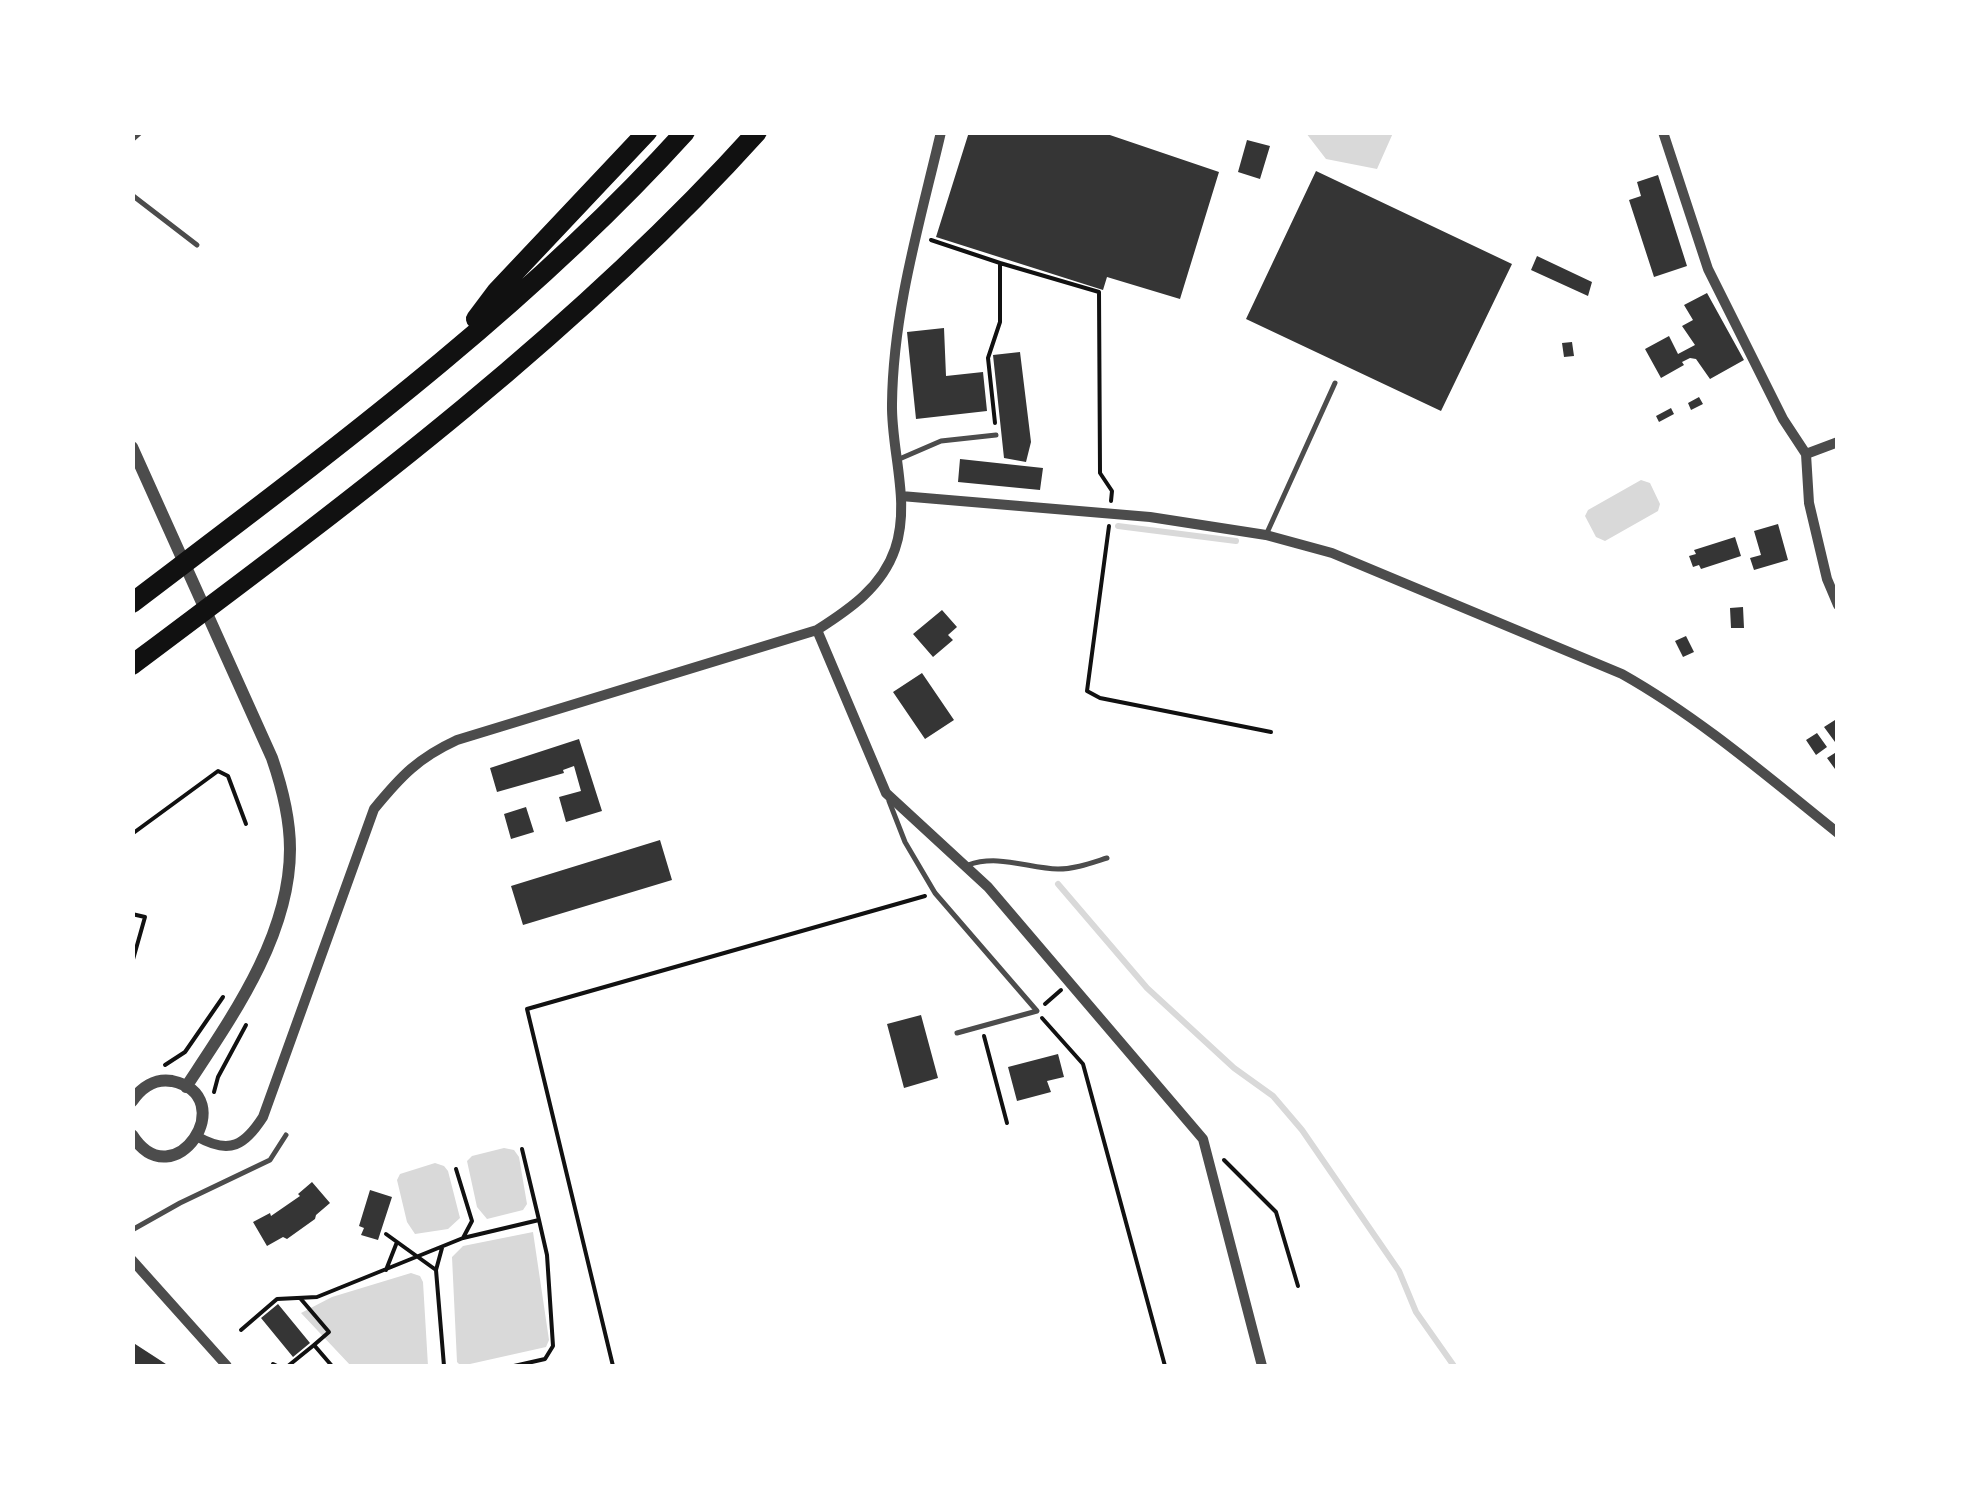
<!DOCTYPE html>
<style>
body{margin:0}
#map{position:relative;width:1970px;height:1499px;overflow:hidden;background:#fff;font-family:"PT Sans",sans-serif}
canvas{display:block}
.frame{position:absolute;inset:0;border:135px solid #fff;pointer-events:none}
</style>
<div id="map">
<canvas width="1970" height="1499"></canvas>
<div class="frame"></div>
</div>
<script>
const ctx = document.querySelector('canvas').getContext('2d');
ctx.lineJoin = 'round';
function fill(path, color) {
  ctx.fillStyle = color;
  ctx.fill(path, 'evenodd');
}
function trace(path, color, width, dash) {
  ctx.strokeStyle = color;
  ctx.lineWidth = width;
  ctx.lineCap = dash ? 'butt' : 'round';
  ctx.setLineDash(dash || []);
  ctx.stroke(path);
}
fill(new Path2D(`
 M1306 133H1393L1377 169 1326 159Z
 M1641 480 1650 483 1660 504 1658 511 1605 541 1596 537 1585 516 1588 510Z
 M504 1148 514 1150 519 1157 527 1204 523 1210 487 1219 477 1207 467 1161 472 1156Z
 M435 1163 444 1166 448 1171 460 1218 448 1229 415 1234 407 1222 397 1180 400 1174Z
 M533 1232 549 1340 546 1347 461 1366 457 1362 452 1257 463 1246Z
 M411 1273 420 1276 423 1282 428 1366H351L301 1313 332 1297Z`), '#d9d9d9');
trace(new Path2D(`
 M1118 526 1236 541
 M1058 884 1147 988 1234 1068 1273 1096 1302 1130 1399 1271 1416 1312 1454 1366`), '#d9d9d9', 6);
fill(new Path2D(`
 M969 132H1101L1219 172 1180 299 1107 277 1103 290 936 237Z
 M1247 140 1270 146 1260 179 1238 172Z
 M1316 171 1512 264 1441 411 1246 319Z
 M1658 175 1687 266 1654 277 1629 200 1641 196 1637 182Z
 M1537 256 1592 282 1588 296 1531 270Z
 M1707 293 1744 360 1710 379 1696 359 1690 358 1682 362 1684 365 1661 378 1645 349 1669 336 1678 354 1695 345 1682 326 1693 320 1684 305Z
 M944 328 946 376 983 372 987 411 916 419 907 332Z
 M1572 342 1574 356 1564 357 1562 343Z
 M1020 352 1031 442 1026 462 1004 458 993 355Z
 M1699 397 1703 404 1691 410 1688 403Z
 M1671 408 1674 414 1659 422 1656 416Z
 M960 459 1043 468 1040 490 958 482Z
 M1778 524 1788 560 1754 570 1750 558 1761 555 1754 531Z
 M1735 537 1741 556 1701 569 1699 565 1693 567 1689 556 1696 554 1694 550Z
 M1743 607 1744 628H1731L1730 608Z
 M942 610 957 627 948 635 953 640 933 657 913 634Z
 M1686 636 1694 652 1683 657 1675 641Z
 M922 673 954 720 925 739 893 692Z
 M1835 720 1838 741 1835 742 1824 727Z
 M1817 733 1827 747 1816 755 1806 740Z
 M579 739 602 811 566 822 559 797 581 791 574 766 563 770 564 773 497 792 490 768Z
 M1838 751V768L1835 769 1827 758Z
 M526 807 534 832 511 839 504 814Z
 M660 840 672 880 523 925 511 886Z
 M921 1015 938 1078 904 1088 887 1024Z
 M1058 1054 1064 1077 1047 1081 1051 1092 1017 1101 1008 1067Z
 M312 1182 330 1203 316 1215 315 1219 287 1239 283 1237 267 1246 253 1222 270 1213 271 1216 300 1196 298 1194Z
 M370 1190 392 1197 378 1240 361 1235 364 1228 359 1226Z
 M278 1304 310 1343 293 1357 261 1318Z
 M132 1342 169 1366H132Z`), '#353535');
trace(new Path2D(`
 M931 240 1000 263V322L988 358 995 423
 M1000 263 1099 292 1100 473 1112 491 1111 501
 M1109 526 1087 691 1100 698 1271 732
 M132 834 218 771 228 776 246 824
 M132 914 145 917 132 963
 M1045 1004 1061 990
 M1042 1018 1083 1064 1165 1366
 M984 1036 1007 1123
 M165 1065 185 1052 223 997
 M214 1092 218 1077 246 1025
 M522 1149 539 1220
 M1224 1160 1276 1212 1298 1286
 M456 1169 472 1221 463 1238
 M386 1234 436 1270
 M442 1248 436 1270 444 1366
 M386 1270 397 1242
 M300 1298 329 1332 314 1345
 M241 1330 277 1299 317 1297 463 1238 539 1220 547 1255 553 1346 545 1359 514 1366
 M273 1364 277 1366
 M288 1366 314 1345 332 1366
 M613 1366 527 1009 925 896`), '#111', 4);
trace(new Path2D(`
 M132 140 141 132
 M132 195 197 245
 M897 460 941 441 996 435
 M1266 535 1335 383
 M889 801 905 842 935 893 1037 1011 957 1033
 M968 865C998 854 1028 868 1058 869 1075 869 1091 863 1107 858
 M132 1230 180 1203 270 1160 286 1135`), '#4c4c4c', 5);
trace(new Path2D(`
 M1663 132 1708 269 1783 419 1806 454 1809 503 1827 579 1838 605
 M1806 454 1838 442
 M901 496 1150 517 1266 535 1332 553 1622 674C1700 718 1768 777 1838 833
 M817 630 886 793 988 887 1203 1139 1262 1366
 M198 1137C230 1155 245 1145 263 1117L374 809C401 776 418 758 457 740L817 630C850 609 882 587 895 549 911 502 891 451 892 404 893 311 920 222 941 132
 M132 1260 227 1366`), '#4c4c4c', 10);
trace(new Path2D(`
 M132 447 272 758C282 787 290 817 290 849 290 936 232 1017 186 1087
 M132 1101C141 1088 155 1078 172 1081 243 1096 174 1201 132 1135`), '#4c4c4c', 12);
trace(new Path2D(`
 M476 319 497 291 647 132
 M132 603C324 457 523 311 685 132
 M132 665C351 501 573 336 757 132`), '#111', 20);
</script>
